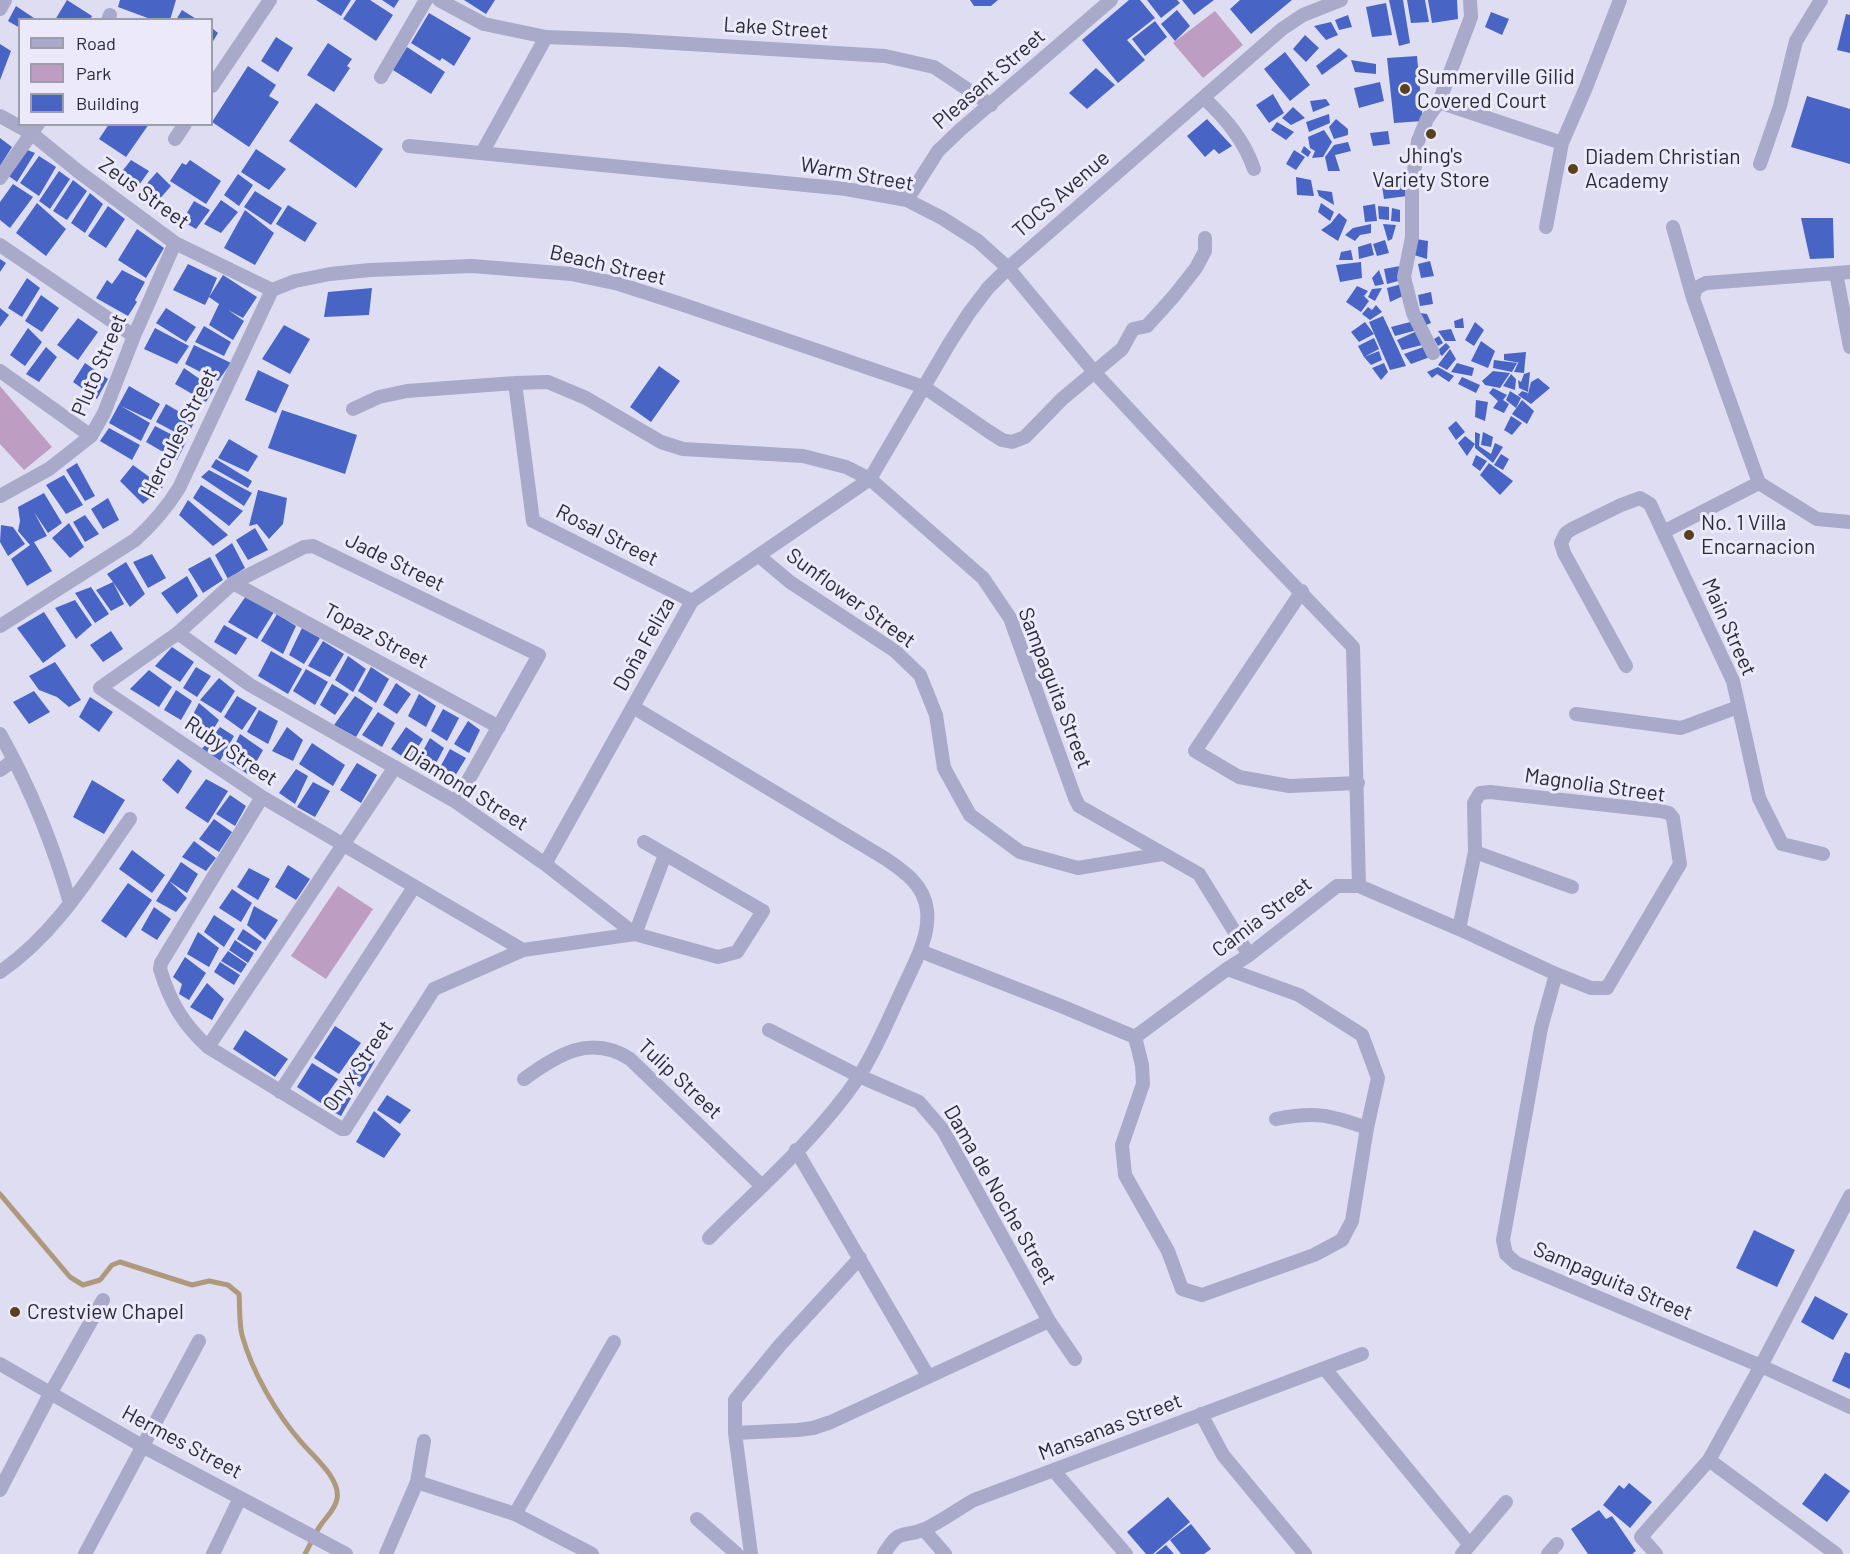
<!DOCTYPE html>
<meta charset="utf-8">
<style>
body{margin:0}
#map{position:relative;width:1850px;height:1554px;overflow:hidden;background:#deddf2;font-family:Barlow,sans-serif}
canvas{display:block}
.legend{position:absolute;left:18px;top:18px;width:195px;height:108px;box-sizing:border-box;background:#ebe9fa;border:2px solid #9d9dac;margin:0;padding:8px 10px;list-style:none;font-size:18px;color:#292b37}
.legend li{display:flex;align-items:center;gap:12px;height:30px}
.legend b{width:30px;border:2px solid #9d9dac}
</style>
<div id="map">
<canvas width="1850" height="1554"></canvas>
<ul class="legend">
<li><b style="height:8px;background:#a9a9ca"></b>Road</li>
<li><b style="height:16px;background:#bd9dc1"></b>Park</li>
<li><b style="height:16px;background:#4864c5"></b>Building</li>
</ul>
</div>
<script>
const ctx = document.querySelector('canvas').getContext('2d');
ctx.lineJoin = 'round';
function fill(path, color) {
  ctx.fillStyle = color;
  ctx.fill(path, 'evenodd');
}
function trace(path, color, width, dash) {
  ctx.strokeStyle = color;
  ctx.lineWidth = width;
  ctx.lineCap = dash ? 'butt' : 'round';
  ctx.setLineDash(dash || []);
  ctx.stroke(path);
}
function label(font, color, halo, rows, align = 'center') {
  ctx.font = font + ' Barlow,sans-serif';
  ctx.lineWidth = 6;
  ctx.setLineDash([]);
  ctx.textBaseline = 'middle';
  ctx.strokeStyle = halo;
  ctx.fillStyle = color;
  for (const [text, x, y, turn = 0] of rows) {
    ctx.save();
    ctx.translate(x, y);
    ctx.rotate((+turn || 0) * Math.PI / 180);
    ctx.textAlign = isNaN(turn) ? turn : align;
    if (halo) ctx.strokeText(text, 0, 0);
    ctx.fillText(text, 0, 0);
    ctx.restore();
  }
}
fill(new Path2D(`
 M1215 11 1243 45 1203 78 1173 43Z
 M0 386 52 447 24 470 0 444Z
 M338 886 373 909 326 979 291 956Z`), '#bd9dc1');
trace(new Path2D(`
 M0 1194 70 1277 83 1285 100 1280 112 1265 120 1262 192 1285 209 1281 228 1285 239 1294C240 1307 239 1323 242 1335 252 1372 277 1415 302 1443 313 1456 341 1479 337 1499 335 1510 326 1517 320 1526 314 1535 310 1545 305 1554`), '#af997c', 5);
fill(new Path2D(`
 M67 0 92 16 90 20H55Z
 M120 0H176L170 20H153L118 7Z
 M316 0H351L341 16Z
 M356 0H370L393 15 376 41 343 19Z
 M382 0H399L394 8Z
 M464 0H495L486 14Z
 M970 0H998L991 6H974Z
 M1129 0H1140L1155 18 1127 40 1145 60 1118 83 1082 40Z
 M1147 0H1177L1180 3 1161 18Z
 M1182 0H1214L1194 15Z
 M1240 0H1292L1251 34 1230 9Z
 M1389 0H1403L1410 43 1399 46Z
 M1407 0H1425L1429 22 1411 23Z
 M1428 0H1457L1458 19 1432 23Z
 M1386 3 1392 35 1372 37 1366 7Z
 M16 6 37 20H20V28L8 21Z
 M182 10 198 20H176Z
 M1177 10 1190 26 1175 41 1161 24Z
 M1491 12 1509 19 1502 35 1485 27Z
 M429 13 471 38 454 66 442 58 440 61 411 43Z
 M1846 14 1850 15V53L1837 50Z
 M1348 15 1352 27 1339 30 1335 20Z
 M1155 21 1167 37 1145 56 1132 39Z
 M1331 22 1338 35 1326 40 1314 26Z
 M212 28 218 33 212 43Z
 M1305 35 1319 48 1306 62 1293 49Z
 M276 37 293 48 278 72 261 61Z
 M328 43 352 59 347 66 350 68 334 92 307 75Z
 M0 44 11 51 0 80Z
 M407 47 445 72 431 94 393 70Z
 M1339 48 1348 56 1322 75 1316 66Z
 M1285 52 1310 85 1290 101 1264 69Z
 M1417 56 1423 121 1394 123 1387 58Z
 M1351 60 1376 64V74L1355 72Z
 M248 66 276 85 269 96 279 102 249 147 212 122Z
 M1096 68 1115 85 1087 109 1069 93Z
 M1380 82 1384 101 1359 108 1354 88Z
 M1273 94 1284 113 1269 123 1256 105Z
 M1807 96 1850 109V164L1791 147Z
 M1326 99 1330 105 1313 112 1310 101Z
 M316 103 383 149 356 188 289 141Z
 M1293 107 1305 118 1291 125 1282 118Z
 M1329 114 1330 123 1309 132 1306 122Z
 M1207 119 1232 146 1219 154 1214 149 1205 157 1187 136Z
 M1336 119 1348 129V135L1334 139 1329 127Z
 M1277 122 1294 132 1286 140 1271 130Z
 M109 124H149L126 157 99 139Z
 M1431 129 1436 132 1432 139 1427 137Z
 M1324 130 1332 142 1323 157 1312 158 1315 151 1310 148 1308 137Z
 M1388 131 1390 144 1373 146 1370 133Z
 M0 138 12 147 0 166Z
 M1348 142 1351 151 1335 155 1340 171H1328L1325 157 1334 145Z
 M1304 146 1311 152 1308 157 1301 152Z
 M25 149 35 153 17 182 6 174Z
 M256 149 286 169 269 190 241 172Z
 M1294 150 1305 157 1296 170 1286 164Z
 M39 156 56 167 39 196 20 183Z
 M131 160 149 171 139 185 120 174Z
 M190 160 221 181 206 204 170 181 182 163 186 165Z
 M59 171 70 179 50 209 39 201Z
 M157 172 171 186 157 202 142 189Z
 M238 174 253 185 239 206 224 195Z
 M1296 177 1311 180 1314 196 1297 195Z
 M1381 179H1394L1406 188 1407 196 1384 199Z
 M73 180 87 191 67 220 53 211Z
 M13 184 33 197 10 228 0 220V202Z
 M1317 190 1332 192 1334 205 1319 196Z
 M255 191 282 208 271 225 244 207Z
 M90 193 103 204 85 233 71 223Z
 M221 200 238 212 221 233 204 224Z
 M194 201 210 210 196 229 182 221Z
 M37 203 66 229 46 256 16 233Z
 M1321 203 1334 212 1330 221 1318 212Z
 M1375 204 1377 221 1365 222 1363 206Z
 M288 205 317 223 305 242 276 224Z
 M108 206 125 219 106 248 88 236Z
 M1378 206 1389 207V220L1379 219Z
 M1392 208 1400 210V222L1391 221Z
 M245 210 274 233 255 265 224 248Z
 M1339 213 1347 220 1338 241 1321 230 1331 223Z
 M1801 218H1833L1834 258 1810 259Z
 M1371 224V233L1360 235 1355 241 1345 235 1353 228Z
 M1383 224 1396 225 1392 239 1388 241Z
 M137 229 164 248 146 278 118 260Z
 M1416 239 1428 241 1427 259 1414 255Z
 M1385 240 1389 253 1377 256 1373 244Z
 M1371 243 1374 255 1359 259 1358 247Z
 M1351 250 1353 260H1339L1341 252Z
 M0 259 6 263 0 272Z
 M1430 261 1434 276 1421 278 1418 264Z
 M1361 262 1362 278 1340 282 1336 265Z
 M188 264 217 278 209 297 223 275 257 297 243 318 228 310 244 321 233 340 209 325 219 304 209 297 205 305 173 290Z
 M1400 266 1402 280 1387 284 1384 269Z
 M122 270 145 282 135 300 137 302 128 316 96 298 107 280 112 284Z
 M1379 270 1384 284 1375 286 1372 278Z
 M27 278 40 288 22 317 8 308Z
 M1402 284 1403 296 1390 302 1387 288Z
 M1357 286 1368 291 1364 296 1369 301 1361 312 1346 302Z
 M372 288 369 315 324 317 328 292Z
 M1382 288 1375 301 1368 297 1372 289Z
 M1431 292 1433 304 1420 306 1418 295Z
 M41 295 59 308 42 332 25 321Z
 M1376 305 1382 312 1370 320 1362 314 1368 307 1372 310Z
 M0 308 9 315 0 327Z
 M166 308 196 327 186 342 156 323Z
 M1420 313 1427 314 1431 323 1426 325Z
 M1383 316 1406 366 1390 370 1369 322Z
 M78 318 98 332 78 360 57 345Z
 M1463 318 1464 328H1455L1454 321Z
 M1414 321 1417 330 1395 336 1391 327Z
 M1365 322 1374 334 1359 342 1351 332Z
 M1475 322 1484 330 1474 346 1465 340Z
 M284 325 310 339 290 374 262 359Z
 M204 326 231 342 224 356 195 342Z
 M28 328 42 342 25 366 10 355Z
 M155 328 189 346 177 364 144 349Z
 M1451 329 1456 341H1445L1438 331Z
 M1419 330 1426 344 1402 350 1397 340Z
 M1439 336 1443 343 1438 346 1434 339Z
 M1374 338 1379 349 1364 357 1379 351 1382 360 1371 365 1364 357 1358 346Z
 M1481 341 1495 351 1488 368 1471 361Z
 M1446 343 1450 347 1442 356 1437 351Z
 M194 345 231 363 218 381 185 364Z
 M1426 346 1430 357 1411 364 1404 354Z
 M46 347 57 357 39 382 26 374Z
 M1450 349 1456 359 1447 370 1438 365Z
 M1526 352 1524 373 1514 372 1518 363H1520L1504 360V354Z
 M1494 360 1517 363 1512 372 1493 368Z
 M85 363 108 379 97 399 73 382Z
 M1384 363 1388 372 1381 380 1372 368Z
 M1457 363 1474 368 1472 376 1451 372Z
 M659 366 680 381 651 422 630 407Z
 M1438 367 1454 376 1449 382 1437 374 1432 378 1427 372Z
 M184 368 214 389 206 402 175 384Z
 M258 370 289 385 276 413 245 400Z
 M1493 371 1510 373 1500 388 1485 385 1482 381Z
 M1530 372 1528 392 1519 388 1518 380 1521 382 1524 374Z
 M1511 374 1516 379 1515 390 1503 386Z
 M1462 377 1480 385 1476 393 1458 384Z
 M1538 378 1550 388 1531 404 1518 395 1522 391 1528 393 1527 398 1531 382Z
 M129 386 160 404 151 420 121 406 150 423 141 441 109 423Z
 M1493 388 1507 395 1503 400 1509 404 1504 413 1493 408 1498 401 1489 393Z
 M1510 391 1521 398 1516 408 1506 400Z
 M1476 400 1488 402 1485 421 1475 417Z
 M1522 400 1534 411 1527 424 1512 414Z
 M166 404 195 421 186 438 156 422Z
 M282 410 357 435 345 474 268 448Z
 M1511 416 1522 423 1512 435 1504 430Z
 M1456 421 1465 432 1456 440 1448 428Z
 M155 426 186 442 177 460 146 442Z
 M109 428 140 445 132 460 100 441Z
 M1475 432 1480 434 1479 446 1491 454 1495 443 1503 447 1493 463 1475 448V444L1467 456 1458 443 1465 436 1475 444Z
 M1483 432 1493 437 1491 447 1481 445Z
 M229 439 258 456 248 472 218 458Z
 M1501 454 1509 459 1503 470 1494 465Z
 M1476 455 1487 461 1480 471 1472 465Z
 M216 459 252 481 248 488 211 467Z
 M77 463 95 496 85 501 66 470Z
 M1489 463 1513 481 1500 495 1480 475Z
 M133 465 163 487 143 504 120 481Z
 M209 470 252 493 244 506 201 477Z
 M64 475 83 505 66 514 46 485Z
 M201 485 243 511 229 526 193 498Z
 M258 490 287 498 283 524 269 539 257 524 249 526Z
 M44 493 62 523 48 533 34 512 47 536 34 542 52 571 27 586 11 559 30 545 18 531 20 521 18 507Z
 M108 498 119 520 103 529 91 509Z
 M188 500 228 535 213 546 179 515Z
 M85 515 99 534 85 542 73 522Z
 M69 523 84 547 70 558 52 538Z
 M1 525 13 527 25 544 8 556 0 542Z
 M255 528 268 550 248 560 236 540Z
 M232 543 245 568 228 579 215 555Z
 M152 554 166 578 148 588 133 562Z
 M210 557 223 580 203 593 188 569Z
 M126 562 145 594 130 607 113 582 124 604 111 611 96 590 113 582 107 574Z
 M187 576 198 596 177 614 161 593Z
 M91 587 109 614 95 623 75 593Z
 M246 596 274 612 257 639 228 622Z
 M75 600 92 625 76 639 55 608Z
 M44 612 66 646 43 663 17 628Z
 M277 614 296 626 283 654 261 641Z
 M224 625 247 638 236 655 214 642Z
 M302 628 320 638 304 664 289 655Z
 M111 631 123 649 103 662 90 645Z
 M323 641 344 654 330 677 308 666Z
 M172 647 194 662 180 682 155 666Z
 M271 651 302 669 288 694 258 676Z
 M348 656 366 669 353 692 335 680Z
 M55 662 81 700 69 707 57 697 39 690 29 676Z
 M196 667 211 676 197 697 183 688Z
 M371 667 389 679 376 703 358 691Z
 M306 669 328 682 315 705 293 691Z
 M149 670 172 687 159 707 130 689Z
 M219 678 235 691 221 713 200 700Z
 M396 683 411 694 397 714 383 705Z
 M332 684 349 694 335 715 320 705Z
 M176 690 192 701 181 720 164 710Z
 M34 691 50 712 29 724 13 702Z
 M419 694 436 706 426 727 408 716Z
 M237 696 257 708 242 730 224 717Z
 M355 696 373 708 356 737 334 725Z
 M90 697 113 712 99 732 79 717Z
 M199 703 219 720 206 741 186 728Z
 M443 709 459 718 447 741 431 731Z
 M259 710 278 721 268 744 247 732Z
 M378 712 395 723 382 747 362 735Z
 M468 721 480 730 469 753 454 744Z
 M220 727 234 736 220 761 201 750Z
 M287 727 303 740 293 761 272 751Z
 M406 727 423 739 409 761 391 749Z
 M240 734 263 750 249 775 227 761Z
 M430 738 444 748 432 771 417 762Z
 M312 743 345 765 333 786 299 764Z
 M450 749 466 758 452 781 438 771Z
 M178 759 192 771 178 794 162 780Z
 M357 763 377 775 361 803 340 790Z
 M296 769 308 776 295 804 279 793Z
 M206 779 228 791 208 823 185 808Z
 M92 780 125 800 104 834 73 817Z
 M313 782 330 791 315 817 297 807Z
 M230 795 246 806 235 826 216 814Z
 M214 819 232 832 219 852 199 839Z
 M194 841 216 858 206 871 182 857Z
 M132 850 165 875 152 893 119 869Z
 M181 862 198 874 187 893 169 881 187 898 176 912 156 901Z
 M288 865 310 879 296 900 275 887Z
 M249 868 270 879 258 900 237 887Z
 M128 883 152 900 126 938 101 921Z
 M232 889 252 903 241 922 219 908Z
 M254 906 278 920 265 940 247 925Z
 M154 907 171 919 157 940 141 930Z
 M214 915 235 929 224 947 204 932Z
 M243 929 262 942 256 951 237 939Z
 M198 932 219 948 209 967 187 954Z
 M235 940 254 953 248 963 229 950Z
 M228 951 247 964 241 973 221 961Z
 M185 957 206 973 189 1000 179 994 182 984 173 977Z
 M220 962 240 975 234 985 214 972Z
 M207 983 224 999 212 1020 190 1007Z
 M335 1026 361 1043 339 1074 314 1058Z
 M245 1030 288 1059 275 1077 233 1049Z
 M360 1051 375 1061 360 1087 344 1078Z
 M312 1063 338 1079 321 1103 297 1087Z
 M341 1084 354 1093 341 1116 324 1107Z
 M387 1095 411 1110 400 1124 377 1110Z
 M374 1111 401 1134 384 1158 356 1142Z
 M1754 1230 1795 1250 1777 1287 1736 1268Z
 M1815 1296 1848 1314 1833 1340 1801 1322Z
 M1845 1352 1850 1354V1389L1832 1381Z
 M1825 1473 1850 1491 1827 1522 1802 1504Z
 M1629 1483 1652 1502 1630 1528 1603 1505 1619 1485 1624 1489Z
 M1168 1497 1190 1522 1153 1554H1146L1127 1532Z
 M1599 1510 1606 1519 1612 1516 1636 1551 1632 1554H1588L1571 1529Z
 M1191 1524 1211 1549 1204 1554H1181L1170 1540Z
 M1166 1545 1174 1554H1155Z`), '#4864c5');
trace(new Path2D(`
 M439 0 484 24 546 37 624 40 885 56 934 67 991 105
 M0 9 5 0
 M108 20 110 15
 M381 77 426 0
 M212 86 270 0
 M1204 98C1226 119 1244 140 1254 169
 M1439 102 1562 143
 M0 116 31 133 79 172 175 243 272 290
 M175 139 185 124
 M409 146 846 189 907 200 942 218 978 241 1008 268 1095 373 1262 552 1353 647 1359 886
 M482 153 546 37
 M1760 164 1780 106 1796 41 1821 0
 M0 178 38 124
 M907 200 938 151 960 130 1111 0
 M1546 227 1562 143 1585 90 1620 0
 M1673 227 1693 298
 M0 245 134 336
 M1850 272 1706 283 1696 288 1693 298 1759 483 1817 519 1850 522
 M1836 273 1850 347
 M272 290 295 281 330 274 370 270 472 266 571 274 619 284 681 304 924 387 988 431 1002 440 1012 442 1025 437 1062 399 1122 349 1133 329 1147 326 1174 296 1196 268 1205 251V238
 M1433 353 1413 313 1404 277 1412 237V187L1418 141 1427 119 1439 102 1471 17 1470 0
 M0 371 91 436
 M515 383 533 521 692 601
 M353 409 379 397 407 391 515 383 548 382 586 398 661 442 683 449 803 456 846 467 870 479 983 578 1010 618 1075 798 1079 806 1199 874 1249 955
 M0 496 49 469 91 436 104 413 134 336 175 243
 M1663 532 1759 483
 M759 556 790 582 895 651 920 675 936 715 944 768 970 815 1020 852 1078 868 1162 854
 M233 583 499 727
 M1302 591 1195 751 1239 777 1289 786 1358 783
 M0 626 135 540C153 524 166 509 179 488L272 290
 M178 633 250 685 456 802 545 864 635 934 718 957 737 952 763 911 644 842
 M1626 666 1564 553 1561 543 1566 533 1572 529 1621 505 1640 498 1650 504 1733 681 1759 798 1782 844 1823 854
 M633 707 886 859C905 872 924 885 927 910 930 936 915 962 905 984 890 1015 877 1049 858 1078 817 1138 760 1187 709 1238
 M1576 714 1681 728 1738 707
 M0 734C30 787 53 844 70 903
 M0 770 14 760
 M262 797 161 963 160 969C170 1002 183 1024 208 1047L342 1129H345L434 989 523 950 635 934 665 855
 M456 802 539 655 313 546 304 547 233 583 178 633 100 688 262 797 523 950
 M1475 852 1572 887
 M545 864 692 601 870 479 949 344 969 313 988 288 1008 268 1282 29 1303 15 1341 0
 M920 951 1061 1006 1135 1037
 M0 972C56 934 91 874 130 819
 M1556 974 1541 1028 1503 1240 1506 1254 1516 1263 1761 1366 1850 1407
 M769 1030 859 1076 919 1102 943 1130 1049 1321 1075 1359
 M1135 1037 1227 969 1249 955 1337 886H1359L1459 929 1556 974 1591 988H1607L1680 864 1673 818 1669 813 1661 811 1490 792 1480 793 1474 803 1475 852 1459 929
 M1135 1037 1142 1065 1143 1084 1122 1145 1125 1175 1168 1251 1182 1289 1202 1295 1314 1255 1342 1240 1352 1221 1367 1128 1378 1078 1362 1035 1299 995 1227 969
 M208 1047 395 767
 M524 1079C558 1054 591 1034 630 1059L761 1185
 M280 1092 414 887
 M1276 1119C1315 1111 1330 1115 1367 1128
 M796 1150 928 1376
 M0 1364 144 1447 346 1554
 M1325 1369 1470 1545
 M1201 1414 1223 1455 1305 1554
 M735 1433 798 1430 813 1428 831 1422 1049 1321
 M1709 1460 1836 1554
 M1054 1471 1126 1554
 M417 1482 515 1514 592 1554
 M0 1490 50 1394 103 1300
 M515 1514 614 1342
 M697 1519 737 1554
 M924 1530 945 1554
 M85 1554 199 1341
 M213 1554 240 1498
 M386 1554 417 1482 424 1441
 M751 1554 735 1433V1400L780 1345 860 1258
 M884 1554C901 1526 902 1539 925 1529 942 1521 958 1509 974 1500L1362 1354
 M1462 1554 1506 1502
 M1548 1554 1557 1544
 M1656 1554 1641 1537 1709 1460 1761 1366 1850 1196`), '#a9a9ca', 14);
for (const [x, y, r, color] of [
 [1405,89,6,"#59411e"],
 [1431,134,6,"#59411e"],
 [1573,169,6,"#59411e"],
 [1689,535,6,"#59411e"],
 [15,1312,6,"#59411e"]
]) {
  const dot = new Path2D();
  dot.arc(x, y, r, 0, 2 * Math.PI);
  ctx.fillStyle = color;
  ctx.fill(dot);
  trace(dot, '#ebe9fa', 2);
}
label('21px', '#292b37', '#ebe9fa', [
 ["Lake Street",776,28,4],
 ["Pleasant Street",989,79,-41],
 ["Warm Street",857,174,10],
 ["Zeus Street",144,193,36],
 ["TOCS Avenue",1061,194,-41],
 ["Beach Street",608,265,13],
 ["Pluto Street",99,365,-67],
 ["Hercules Street",179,433,-63],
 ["Rosal Street",607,535,27],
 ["Jade Street",395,562,26],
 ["Sunflower Street",851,598,36],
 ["Main Street",1729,627,66],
 ["Topaz Street",376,636,28],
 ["Doña Feliza",644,644,-61],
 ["Sampaguita Street",1055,688,69],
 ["Ruby Street",231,751,34],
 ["Magnolia Street",1595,785,8],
 ["Diamond Street",466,788,32],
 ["Camia Street",1262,917,-37],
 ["Onyx Street",358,1066,-55],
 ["Tulip Street",680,1079,43],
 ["Dama de Noche Street",1000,1195,60],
 ["Sampaguita Street",1613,1281,23],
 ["Mansanas Street",1110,1427,-21],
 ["Hermes Street",182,1442,28]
]);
label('21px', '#292b37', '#ebe9fa', [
 ["Summerville Gilid",1417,77],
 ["Covered Court",1417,101],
 ["Jhing's",1431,156,"center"],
 ["Variety Store",1431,180,"center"],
 ["Diadem Christian",1585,157],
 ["Academy",1585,181],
 ["No. 1 Villa",1701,523],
 ["Encarnacion",1701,547],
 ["Crestview Chapel",27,1312]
], 'left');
</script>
